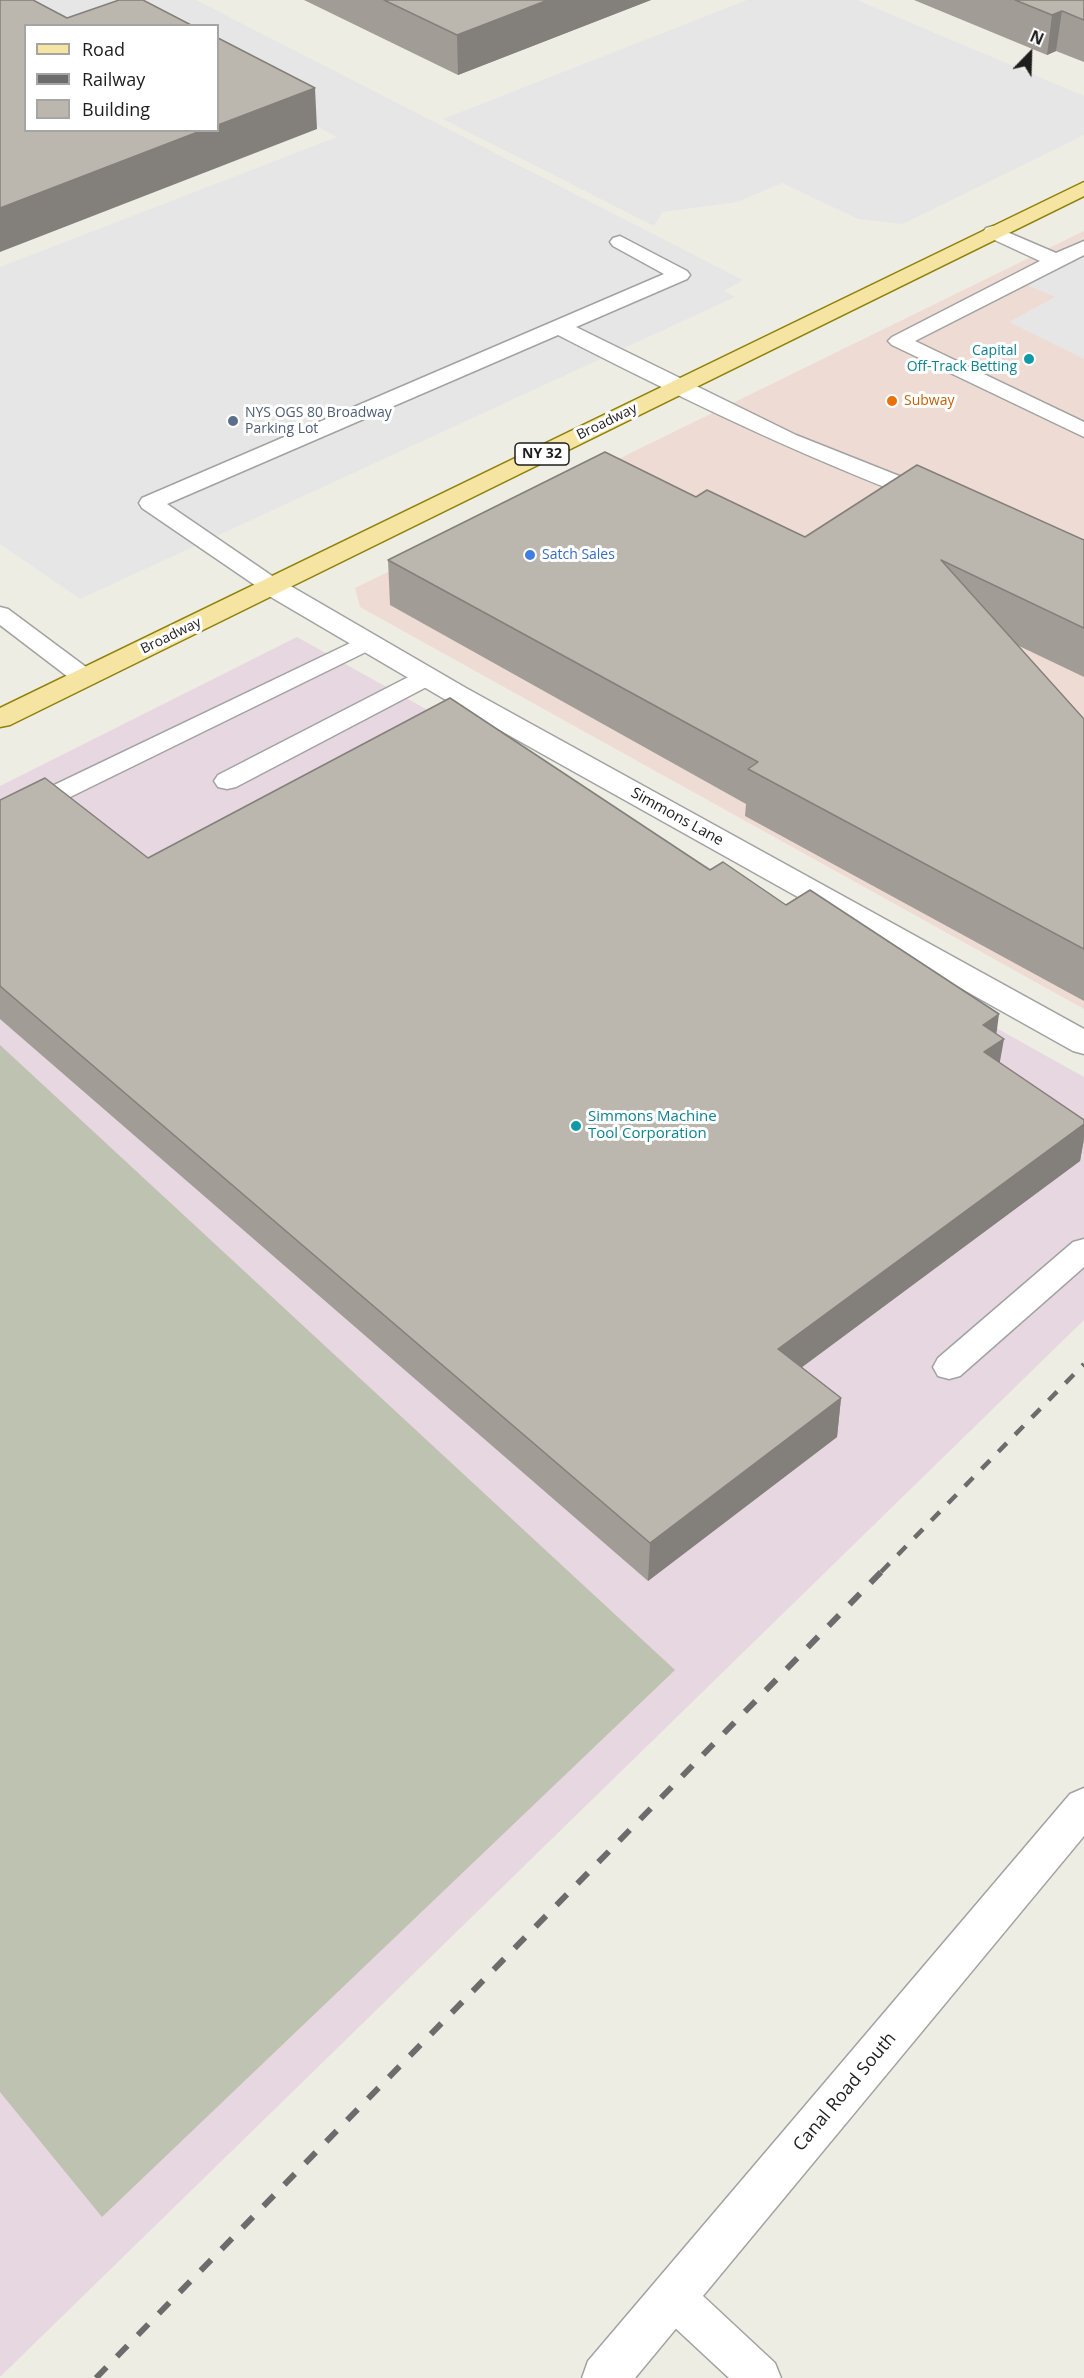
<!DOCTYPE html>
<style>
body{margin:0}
#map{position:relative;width:1084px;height:2378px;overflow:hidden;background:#eeede4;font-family:"Open Sans",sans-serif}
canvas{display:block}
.legend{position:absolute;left:24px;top:24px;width:195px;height:108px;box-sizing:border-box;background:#fff;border:2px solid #a5a5a5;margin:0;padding:8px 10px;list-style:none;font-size:18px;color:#1e1e1e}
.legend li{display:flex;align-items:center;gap:12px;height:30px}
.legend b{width:30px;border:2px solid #a5a5a5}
.north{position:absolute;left:1000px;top:24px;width:60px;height:60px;-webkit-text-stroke:4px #fff;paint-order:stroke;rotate:23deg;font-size:16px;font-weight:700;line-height:24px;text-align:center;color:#1e1e1e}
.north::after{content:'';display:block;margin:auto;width:21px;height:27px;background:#1e1e1e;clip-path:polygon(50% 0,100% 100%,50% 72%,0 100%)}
</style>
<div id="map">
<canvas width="1084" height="2378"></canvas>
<ul class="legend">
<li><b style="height:8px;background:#f6e5a2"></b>Road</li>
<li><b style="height:8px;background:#6c6c6c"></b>Railway</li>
<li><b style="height:16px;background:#bbb6ae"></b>Building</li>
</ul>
<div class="north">N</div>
</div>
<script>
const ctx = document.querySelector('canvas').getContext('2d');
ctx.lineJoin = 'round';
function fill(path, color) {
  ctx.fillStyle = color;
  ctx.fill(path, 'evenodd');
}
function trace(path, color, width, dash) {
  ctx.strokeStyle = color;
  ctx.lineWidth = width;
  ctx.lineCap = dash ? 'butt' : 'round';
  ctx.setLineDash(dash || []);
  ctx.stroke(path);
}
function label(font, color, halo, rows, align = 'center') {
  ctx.font = font + ' "Open Sans",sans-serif';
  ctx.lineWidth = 6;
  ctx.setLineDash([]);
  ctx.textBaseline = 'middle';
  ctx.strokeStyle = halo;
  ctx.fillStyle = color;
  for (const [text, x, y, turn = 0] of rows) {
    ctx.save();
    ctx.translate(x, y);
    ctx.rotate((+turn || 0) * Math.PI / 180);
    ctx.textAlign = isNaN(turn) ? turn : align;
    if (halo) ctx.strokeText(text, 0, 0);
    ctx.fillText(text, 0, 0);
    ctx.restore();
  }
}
fill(new Path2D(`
 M1084 231V1009L360 607 355 588Z`), '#eedcd4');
fill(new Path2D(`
 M297 637 1084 1077V1320L0 2377V786Z`), '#e7d7e0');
fill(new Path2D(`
 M0 1045 675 1670 102 2217 0 2092Z`), '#bec2b0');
fill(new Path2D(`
 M0 0H196L743 280 724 291 735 297 80 599 0 544V267L337 137 218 74V26H26Z
 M747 0H857L1084 96V135L903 224 858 219 782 183 737 202 663 212 654 226 443 119Z
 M1084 238V359L1009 322 1055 297 1007 276Z`), '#e6e6e6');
const service = new Path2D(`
 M993 226 1056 253 1084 241V255L915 341 1084 422V437L892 345 888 341 892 337 1040 261 986 236 983 232 986 228Z
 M620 236 687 271 690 275 687 279 576 327 796 435 937 491 940 496 937 501 929 503 921 501C796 454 677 396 558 335L167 504 281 582 285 587 281 592 273 594 265 592 142 508 139 503 142 498 664 274 613 246 610 242 613 238Z
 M0 607 8 609 94 673 97 678 94 683 85 685 76 683 0 625Z
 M367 635 376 637 379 642 376 647 9 827 0 829V811Z
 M427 670 436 672 439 677 436 682 236 787 227 789 218 787 214 781 218 775 418 672Z
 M1084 1239V1267L960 1376 949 1379 938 1376 933 1367 938 1358 1073 1242Z
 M673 2276 688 2282 775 2363 781 2378H729L658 2312 652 2297 658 2282Z`);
const minor = new Path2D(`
 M273 579 282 581 466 688 1084 1029V1054L1073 1051 446 700 264 593 260 587 264 581Z
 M1084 1788V1836L635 2378H582L588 2361 1070 1794Z`);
const primary = new Path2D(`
 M1084 182V196L10 725 0 727V708Z`);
trace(service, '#a2a2a2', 3);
trace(minor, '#a2a2a2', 3);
trace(primary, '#8e8209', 3);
fill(service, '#fff');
fill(minor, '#fff');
fill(primary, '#f6e5a2');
trace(new Path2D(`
 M881 1572 1084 1364`), '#6c6c6c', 4.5, [12, 12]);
trace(new Path2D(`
 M96 2378 882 1571`), '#6c6c6c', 6, [15, 15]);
fill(new Path2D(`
 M304 0H651L458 75Z
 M914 0H1084V62L1056 51 1047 55Z
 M696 497 805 537 1084 540V677L1017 645 1084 719V1001L745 816 746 804 390 605 388 560Z
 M0 800 148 858 710 870 786 905 996 1034 999 1063 1084 1124V1139L1080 1161 801 1367 841 1398 837 1437 648 1581 0 1019Z`), '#a19d96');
fill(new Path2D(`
 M548 0H651L458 75 457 35Z
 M1062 11 1056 51 1047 55 1052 15Z
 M315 88 317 129 0 252V208L203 130H218V125Z
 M999 1014 995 1045 1004 1039 997 1078 982 1061 983 1025Z
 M1084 1124V1139L1080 1161 774 1388 778 1349Z
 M841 1398 837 1437 648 1581 650 1543Z`), '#837f7a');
const building = new Path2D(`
 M0 0H33L67 18 119 0H143L193 26H26V130H203L0 208Z
 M384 0H548L457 35Z
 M1015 0H1084V20L1062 11 1052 15Z
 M218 38 315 88 218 125Z
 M605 452 696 497 707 490 805 537 917 465 1084 540V628L941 560 1084 719V949L748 769 758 762 388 560Z
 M450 698 710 870 723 862 786 905 810 890 999 1014 983 1025 1004 1039 984 1052 1084 1120V1124L778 1349 841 1398 650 1543 0 986V800L45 778 148 858Z`);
fill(building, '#bbb6ae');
trace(building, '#837f7a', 1.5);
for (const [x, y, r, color] of [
 [1029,359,6,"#0f9aa8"],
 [892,401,6,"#e8710a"],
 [233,421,6,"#5c6f8a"],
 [530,555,6,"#3f7fe0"],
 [576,1126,6,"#0f9aa8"]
]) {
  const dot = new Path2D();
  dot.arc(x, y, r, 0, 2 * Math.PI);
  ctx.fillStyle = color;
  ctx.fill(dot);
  trace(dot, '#fff', 2);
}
label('14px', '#0d838f', '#fff', [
 ["Capital",1017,351],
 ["Off-Track Betting",1017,367]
], 'right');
label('14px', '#c56008', '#fff', [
 ["Subway",904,401]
], 'left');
label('14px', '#4e5e75', '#fff', [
 ["NYS OGS 80 Broadway",245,413],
 ["Parking Lot",245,429]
], 'left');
label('14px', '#1e1e1e', '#fff', [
 ["Broadway",607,422,-26],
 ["Broadway",171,636,-26]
]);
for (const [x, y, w] of [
 [542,454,54]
]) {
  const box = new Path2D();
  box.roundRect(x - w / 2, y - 11, w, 22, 4.5);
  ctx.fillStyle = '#fff';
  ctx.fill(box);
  trace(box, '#1e1e1e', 1.5);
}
label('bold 14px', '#1e1e1e', null, [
 ["NY 32",542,454]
]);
label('14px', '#366cbe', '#fff', [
 ["Satch Sales",542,555]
], 'left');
label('15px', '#1e1e1e', '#fff', [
 ["Simmons Lane",677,817,29]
]);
label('15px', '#0d838f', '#fff', [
 ["Simmons Machine",588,1117],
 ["Tool Corporation",588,1134]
], 'left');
label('18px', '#1e1e1e', '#fff', [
 ["Canal Road South",845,2092,-50]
]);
</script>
